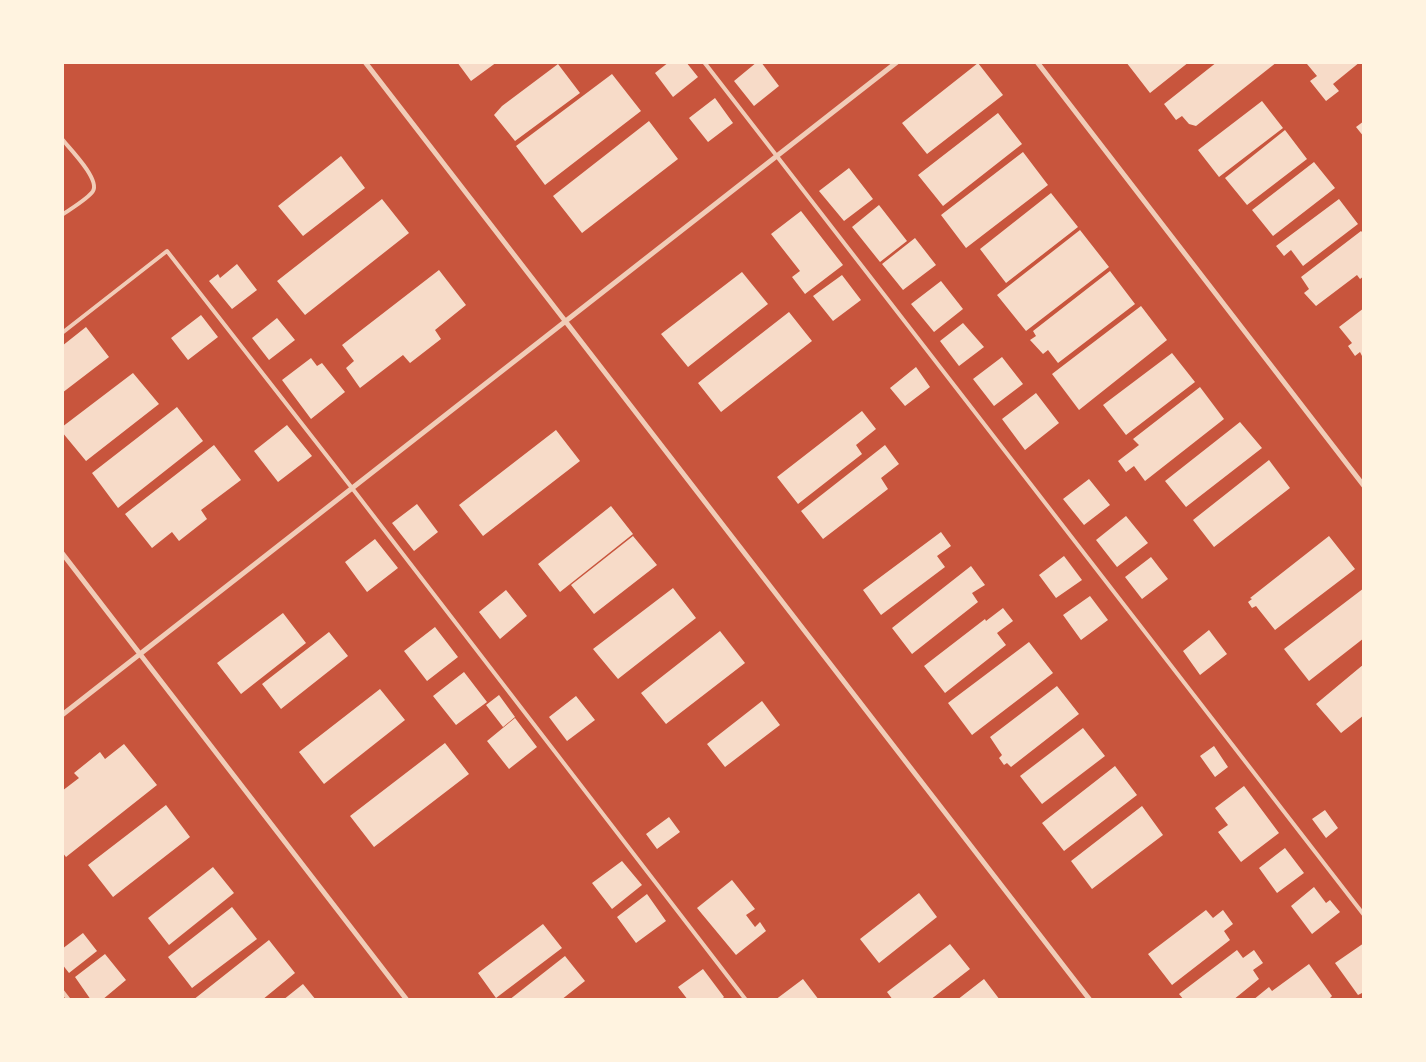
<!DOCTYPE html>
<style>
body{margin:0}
#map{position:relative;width:1426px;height:1062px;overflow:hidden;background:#c8553d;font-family:"Public Sans",sans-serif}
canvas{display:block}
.frame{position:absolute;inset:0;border:64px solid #fff3e0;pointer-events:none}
</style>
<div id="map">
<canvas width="1426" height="1062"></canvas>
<div class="frame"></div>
</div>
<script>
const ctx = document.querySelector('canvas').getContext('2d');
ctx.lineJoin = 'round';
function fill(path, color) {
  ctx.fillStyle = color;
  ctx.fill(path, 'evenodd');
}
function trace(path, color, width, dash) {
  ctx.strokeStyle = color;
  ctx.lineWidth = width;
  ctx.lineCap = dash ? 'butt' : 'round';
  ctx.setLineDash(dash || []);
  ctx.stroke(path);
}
fill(new Path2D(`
 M457 62H497L471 81Z
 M669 62H686L698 77 673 97 655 73Z
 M757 62H761L779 86 754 106 734 81Z
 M1126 62H1189L1150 93Z
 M1217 62H1277L1196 126 1189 124 1182 116 1176 120 1164 104Z
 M1308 62H1360L1333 84 1339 91 1326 101 1310 81 1317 76 1307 64Z
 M978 63 1003 95 927 154 902 123Z
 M558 64 580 93 515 141 494 115 502 106Z
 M612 74 641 111 545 185 516 146Z
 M715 98 733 123 708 142 689 118Z
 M1262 101 1283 128 1219 177 1198 150Z
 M998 113 1022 144 943 206 918 175Z
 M649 121 678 159 582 233 553 196Z
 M1364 121V137L1356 127Z
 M1285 130 1307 159 1247 205 1225 178Z
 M1023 152 1048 185 966 248 941 215Z
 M341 156 365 188 303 236 278 206Z
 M1314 162 1335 188 1273 236 1252 210Z
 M849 168 873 199 844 221 819 191Z
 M1051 193 1078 227 1006 283 980 249Z
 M382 199 409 233 305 315 277 281Z
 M1339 199 1358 224 1303 266 1291 250 1284 256 1276 246Z
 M879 205 907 241 880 262 852 227Z
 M801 211 843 265 805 294 792 277 800 271 771 234Z
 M1080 230 1109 267 1026 331 997 295Z
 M1361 231 1364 234V276L1360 279 1357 275 1316 306 1304 293 1309 289 1301 277Z
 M915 238 936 265 903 290 882 264Z
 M237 264 257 290 232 309 209 281 218 274 220 278Z
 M439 270 466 305 435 330 441 339 410 363 403 355 360 388 346 368 354 361 342 345Z
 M1110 271 1135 304 1058 363 1048 350 1043 354 1030 340 1036 336 1033 331Z
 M742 272 768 304 688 367 661 334Z
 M842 275 861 300 833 321 813 296Z
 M941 281 963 309 934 332 911 304Z
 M1141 306 1167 340 1079 410 1052 374Z
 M1364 308V355L1362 356 1360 352 1355 356 1348 346 1352 343 1339 327Z
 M789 312 812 341 721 412 698 383Z
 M201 315 218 337 188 360 171 338Z
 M277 318 295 340 269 360 252 338Z
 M963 323 984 347 959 366 940 341Z
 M86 327 109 357 62 393V346Z
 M1172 353 1195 382 1126 435 1103 405Z
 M1002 357 1023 384 994 406 973 379Z
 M311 358 317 366 322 363 345 392 311 419 282 380Z
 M916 367 930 387 905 406 890 388Z
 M133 373 159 404 86 461 62 432V427Z
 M1200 387 1224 419 1145 481 1134 466 1126 472 1118 461 1139 445 1133 439Z
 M1036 393 1059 423 1025 450 1002 419Z
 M177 407 203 441 118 508 92 473Z
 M862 411 876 429 856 445 862 454 798 504 777 477Z
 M1240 422 1262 448 1186 507 1165 481Z
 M287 425 312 456 278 482 254 451Z
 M556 430 580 461 483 536 459 505Z
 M214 445 241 480 201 510 207 519 179 541 172 532 152 548 125 514Z
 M885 445 899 464 881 478 888 489 823 539 801 511Z
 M1269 460 1290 488 1214 547 1193 520Z
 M1089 479 1110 505 1084 525 1063 499Z
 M417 504 438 532 414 551 392 523Z
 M611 506 633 534 560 592 538 564Z
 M1126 516 1148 543 1117 567 1096 540Z
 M941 532 951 546 937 556 945 567 881 615 863 590Z
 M633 536 657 565 594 614 571 585Z
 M1329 536 1355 569 1275 630 1256 606 1252 608 1248 602 1252 599 1250 598Z
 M375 539 398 568 367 592 345 562Z
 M1064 556 1082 580 1056 598 1039 575Z
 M1151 557 1168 579 1142 599 1125 577Z
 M971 566 985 585 972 593 978 602 912 654 892 628Z
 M673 588 696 618 618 679 593 649Z
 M1364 588V638L1309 681 1284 649Z
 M506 590 527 616 500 639 479 612Z
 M1090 596 1108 620 1081 640 1063 615Z
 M1003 608 1013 621 997 633 1006 645 945 693 924 666 985 619 986 621Z
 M283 613 306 643 241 694 217 663Z
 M435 627 458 657 427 681 404 651Z
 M1209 630 1227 654 1200 675 1183 651Z
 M720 631 745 663 666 724 641 693Z
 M329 632 348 656 281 709 262 684Z
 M1029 642 1053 673 972 735 948 703Z
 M1364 664V715L1341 733 1316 704Z
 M464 672 487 702 456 725 433 696Z
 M1057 686 1079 714 1011 767 1007 763 1004 765 999 758 1002 755 990 737Z
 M380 689 405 720 324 784 299 752Z
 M499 695 515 717 503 727 486 705Z
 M576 696 595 720 567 741 549 717Z
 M762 701 780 725 725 767 707 744Z
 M515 718 537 747 509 769 487 741Z
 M1083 728 1105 756 1042 804 1020 776Z
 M445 743 469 774 374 847 350 816Z
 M124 744 157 785 66 857 62 852V791L79 778 74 773 100 752 105 759Z
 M1214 746 1228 767 1215 777 1200 756Z
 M1115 766 1137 795 1064 851 1042 823Z
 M1244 786 1279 833 1241 862 1218 832 1228 825 1215 808Z
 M166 805 190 837 113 897 88 865Z
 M1142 806 1163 835 1092 889 1071 861Z
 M1325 810 1338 828 1326 838 1312 819Z
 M669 817 680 832 657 849 646 834Z
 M1285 848 1304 873 1277 893 1259 868Z
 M622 861 642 885 612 909 592 883Z
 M213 867 234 893 169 945 148 918Z
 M732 880 755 909 746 915 755 927 760 922 766 931 736 955 697 908Z
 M1314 887 1326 903 1330 900 1340 912 1312 934 1291 906Z
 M919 893 937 917 879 963 860 939Z
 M647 894 666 921 636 943 617 917Z
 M232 907 257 939 192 988 168 957Z
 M1206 910 1213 918 1223 910 1233 924 1224 931 1230 940 1172 985 1148 954Z
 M543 924 562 948 496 998 478 973Z
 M83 933 97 951 69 973 62 964V949Z
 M269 940 295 973 262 1000H193Z
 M1364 943V992L1358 995 1335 963Z
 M950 944 970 969 930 1000H893L887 992Z
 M1237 950 1243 958 1254 950 1263 963 1253 970 1259 979 1233 1000H1184L1179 994Z
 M105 954 126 980 102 1000H91L75 977Z
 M565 956 585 981 561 1000H509Z
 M1309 964 1332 996 1328 1000H1253L1269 987 1272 991Z
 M703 969 724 997 721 1000H688L678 987Z
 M803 979 819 1000H775Z
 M984 979 1000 1000H957Z
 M303 984 316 1000H283Z`), '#f7dbc8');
trace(new Path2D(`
 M704 62 1364 915
 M62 139C70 149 100 179 93 191 88 199 70 209 62 215
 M62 333 167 251 352 488 746 1000
 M62 991 69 1000`), '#f1ccb7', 4);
trace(new Path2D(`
 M365 62 1090 1000
 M1037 62 1364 486
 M62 553 407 1000
 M62 715 897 62`), '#f1ccb7', 5);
</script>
